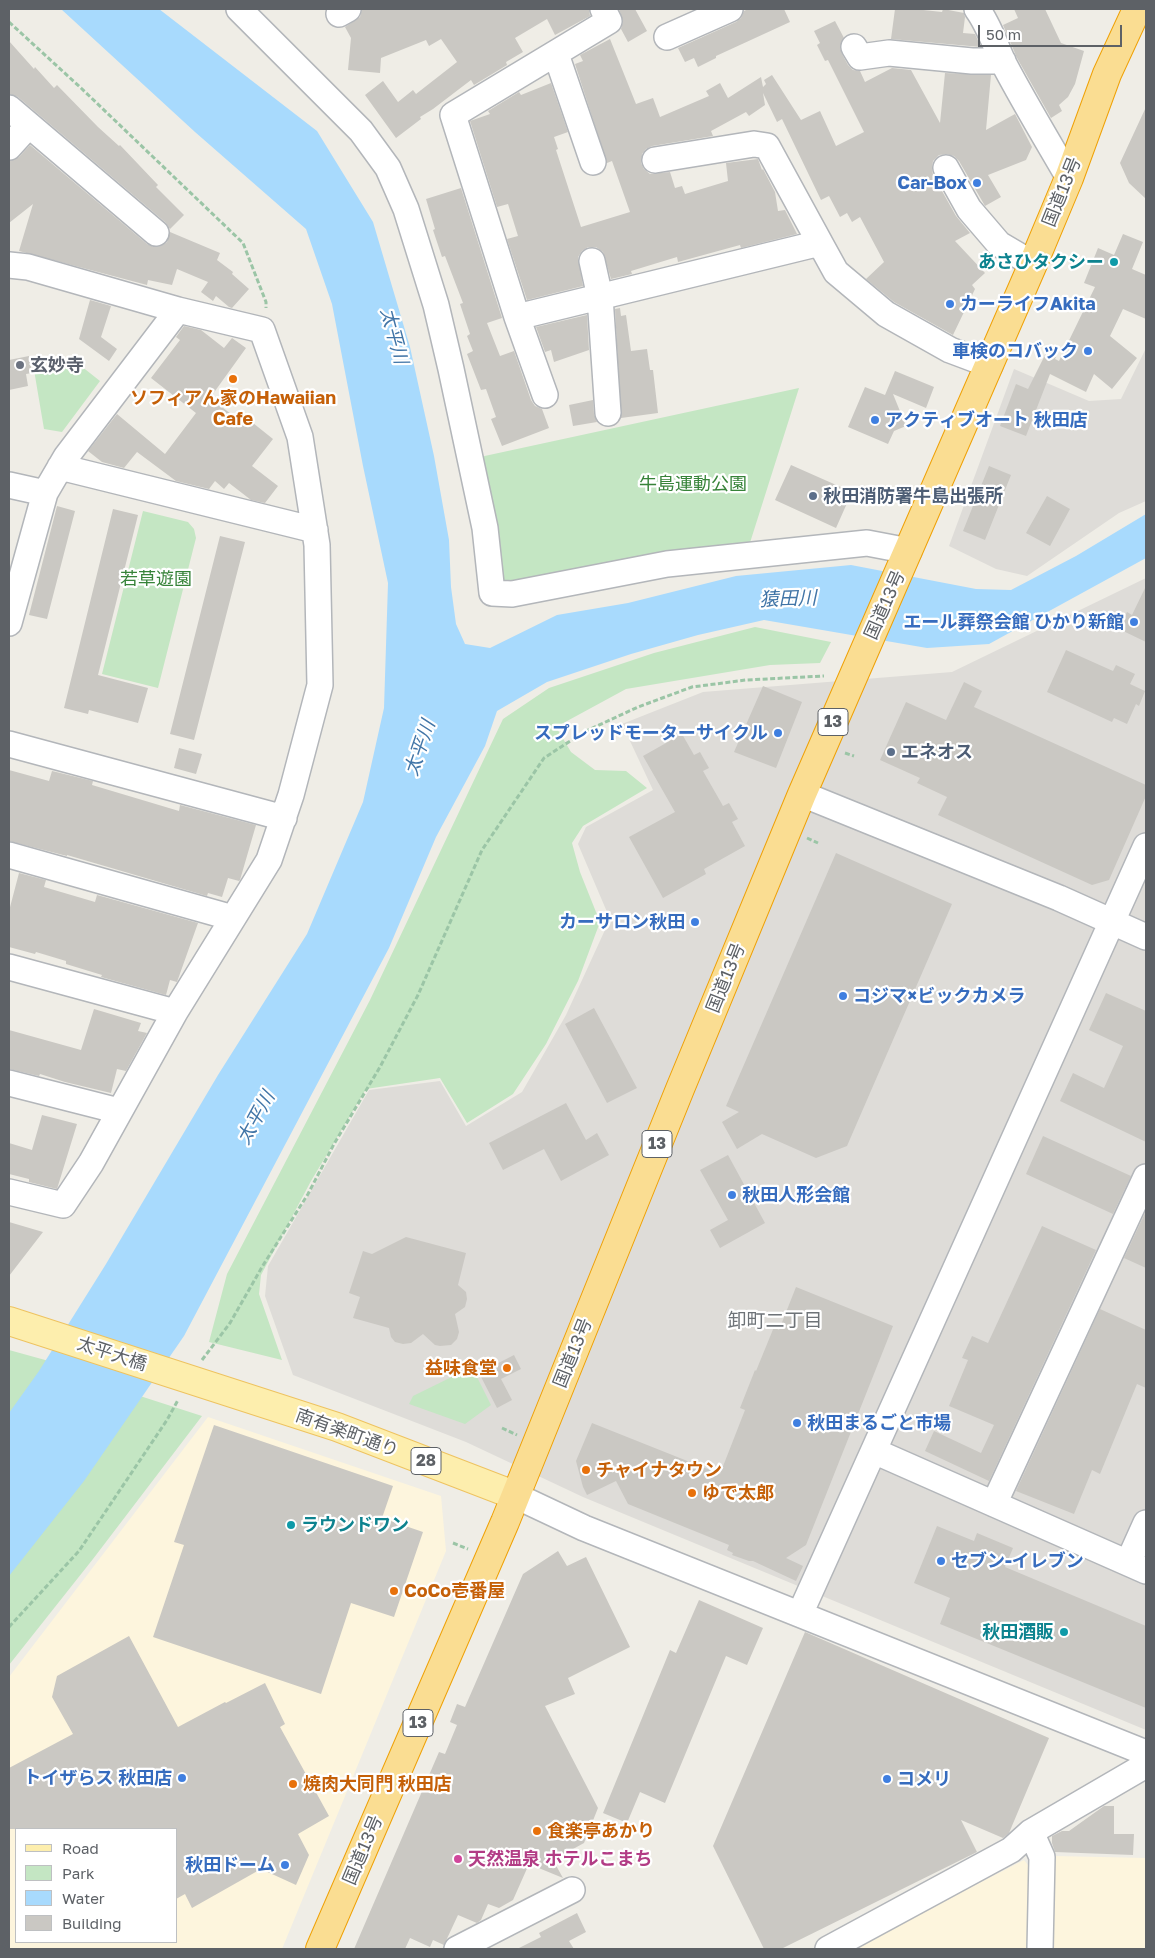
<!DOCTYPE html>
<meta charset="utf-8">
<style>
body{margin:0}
#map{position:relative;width:1155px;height:1958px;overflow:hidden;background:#efede6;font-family:"Golos Text",sans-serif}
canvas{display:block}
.frame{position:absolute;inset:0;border:10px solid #5d6166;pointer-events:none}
.legend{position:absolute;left:15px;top:1828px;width:162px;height:115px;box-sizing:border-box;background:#fff;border:1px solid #bec0c2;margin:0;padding:6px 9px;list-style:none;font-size:15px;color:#5d6166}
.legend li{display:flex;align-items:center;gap:10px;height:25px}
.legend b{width:25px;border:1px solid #bec0c2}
.scale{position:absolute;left:978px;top:25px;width:144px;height:22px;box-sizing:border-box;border:2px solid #5d6166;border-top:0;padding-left:6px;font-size:15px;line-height:18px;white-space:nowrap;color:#5d6166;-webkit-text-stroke:4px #fff;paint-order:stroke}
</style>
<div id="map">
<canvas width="1155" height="1958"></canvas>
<div class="frame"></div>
<ul class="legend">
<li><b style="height:6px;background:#fdeead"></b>Road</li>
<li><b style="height:14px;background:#c4e6c3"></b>Park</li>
<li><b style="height:14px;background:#a8dafd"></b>Water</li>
<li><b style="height:14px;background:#cac8c3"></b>Building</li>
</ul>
<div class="scale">50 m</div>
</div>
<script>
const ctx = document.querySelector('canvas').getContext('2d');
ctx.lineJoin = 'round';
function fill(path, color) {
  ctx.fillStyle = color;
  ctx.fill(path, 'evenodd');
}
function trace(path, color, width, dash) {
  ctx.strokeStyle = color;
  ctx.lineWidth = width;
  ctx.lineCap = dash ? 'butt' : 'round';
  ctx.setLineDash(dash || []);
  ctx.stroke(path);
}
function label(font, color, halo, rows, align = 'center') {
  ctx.font = font + ' "Golos Text","Noto Sans JP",sans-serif';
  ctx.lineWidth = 4.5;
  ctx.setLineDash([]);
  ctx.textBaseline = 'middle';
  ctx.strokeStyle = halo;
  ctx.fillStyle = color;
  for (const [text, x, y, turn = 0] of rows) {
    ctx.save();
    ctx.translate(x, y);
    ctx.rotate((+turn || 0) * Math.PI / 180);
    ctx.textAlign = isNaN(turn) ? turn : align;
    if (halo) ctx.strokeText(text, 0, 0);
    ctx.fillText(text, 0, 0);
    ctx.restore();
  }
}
fill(new Path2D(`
 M208 1417 441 1496 446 1551 282 1949H9V1677ZM16 1829H176V1942H16Z
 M1054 1856 1146 1858V1949H1052Z
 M1024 1860 1031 1869 1030 1949H851Z`), '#fdf5dd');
fill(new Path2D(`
 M1146 348V501L1119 513 1027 576 996 569 949 546 1014 369 1089 401 1121 399Z
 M1146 578V1730L583 1497 466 1442 293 1375 265 1296 268 1266 369 1090 440 1081 466 1126 522 1092 566 1015 610 919 578 844 586 827 653 790 622 724 703 692 952 672Z`), '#dedcd8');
fill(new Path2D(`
 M76 362 100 381 62 432 44 429 34 370Z
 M799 388 748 549 509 588 495 578 480 457Z
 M143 511 188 522 194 529 196 538 158 688 102 674Z
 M755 627 831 642 820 663 770 665 626 689 556 727 571 752 595 770 626 771 647 788 583 826 572 843 580 872 600 922 578 981 546 1044 513 1094 467 1123 440 1078 366 1089 311 1181 261 1275 259 1294 282 1360 209 1342 227 1274 370 1000 503 719 549 688 654 653Z
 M9 1350 56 1363 9 1424Z
 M472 1367 491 1405 465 1424 409 1404 413 1396Z
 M140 1396 202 1416 93 1559 9 1665V1567Z`), '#c4e6c3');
fill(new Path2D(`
 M61 9H159L317 131 373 222 410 347 434 456 449 540 451 587 456 624 465 644 490 648 557 615 628 603 736 576 851 565 976 589 1011 590 1076 556 1146 514V558L989 644 927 648 764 620 698 635 631 654 547 682 497 711 485 746 436 837 389 948 184 1336 84 1481 9 1576V1413L39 1371 106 1264 218 1075 307 934 363 802 384 708 388 583 363 466 332 304 306 229 195 132Z`), '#a8dafd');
fill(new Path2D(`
 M362 9H589L590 16 555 35 547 19 515 38 523 52 506 62 507 65 474 85 471 80 433 109 420 117 421 119 396 138 365 95 383 81 398 102 413 90 416 94 457 62 441 39 429 46 426 40 381 58 380 73 348 70 351 38 345 27 360 17Z
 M619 9H635L647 31 628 42 621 29 623 21Z
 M748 9H784L790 22 716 56V58L698 67 694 58 685 62 678 48 736 22 741 18 744 11Z
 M895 9H914L942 12 943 9 964 13 965 17 963 33 975 34 981 47 891 39Z
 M1014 9H1045L1061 43 1084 51 1075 84 1068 97 1059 105 1062 111 1051 118 1017 58 1003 25 1018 18Z
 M835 21 844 38 840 47 842 54 848 65 853 70 860 71 865 82 892 68 911 70 940 123 945 73 991 75 986 130 1015 114 1032 147 1026 160 988 175 1001 197 985 206 959 161 954 156 947 154 939 155 933 161 932 168 933 175 956 216 970 233 955 241 985 273 972 285 975 289 953 335 894 302 866 279 884 262 860 217 852 222 847 213 840 217 829 196 821 200 782 119 777 122 763 93 765 105 749 116 746 112 711 131 713 136 652 146 646 149 642 154 641 163 644 169 650 174 670 172 675 188 682 186 685 194 728 181 726 163 758 159 762 170 763 169 775 192 778 211 785 210 797 234 741 248 740 245 678 262 677 257 631 271 632 274 611 279 603 252 596 247H588L582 251 578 257 583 286 527 300 507 239 518 236 508 204 497 207 470 121 490 114 488 111 519 92 521 95 551 83 568 132 554 137 558 149 556 150 581 227 630 212 612 161 607 163 575 64 583 61 580 55 610 39 636 104 653 98 660 117 709 96 706 91 720 83 728 98 761 77 763 87 766 84 764 80 772 75 801 120 820 111 836 146 864 132 828 60 825 61 817 45 820 43 814 31Z
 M9 41 34 69 35 67 54 88 57 85 98 127 119 146 120 145 158 185 156 187 184 215 170 229 165 222 18 97 9 94Z
 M1146 107V199L1129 183 1120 163Z
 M30 145 147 244 154 247 161 246 167 242 170 232 220 253 217 260 233 272 232 274 249 289 232 308 229 307 216 296 213 301 201 292 208 282 177 269 172 285 148 280 147 285 19 251 33 204 9 223V161L19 157Z
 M461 188 502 318 487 323 500 356 514 351 531 400 535 406 542 409 549 428 502 446 491 419 496 417 486 389 481 390 467 354 473 351 467 336 470 334 460 304 463 303 445 256 442 257 433 230 435 229 426 199Z
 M1123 234 1143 242 1132 269 1146 275V319L1123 309 1110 336 1137 358 1112 389 1094 374 1086 392 1050 374 1026 436 1000 426 1016 384 1028 389 1046 353 1056 357 1055 359 1059 361 1095 287 1084 283 1098 248 1114 255Z
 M90 300 111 306 101 337 117 349 109 361 79 339Z
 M620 308 621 316 626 315 631 351 647 349 650 370H653L658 413 621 418 615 309Z
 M587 315 589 350 554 362 551 350 545 352 536 327Z
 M184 326 201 330 224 348 232 338 246 348 210 398 239 420 243 415 273 439 252 466 278 486 265 503 251 500 229 483 224 489 215 481 209 489 176 481 137 452 124 468 102 462 88 451 117 414 165 454 196 413 151 378 180 340 176 337Z
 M29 356 32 373 26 374 28 386 9 390V360Z
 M895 371 934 387 926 408 893 394 906 426 894 431 888 444 848 427 865 387 885 395Z
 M593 400 594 414 597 422 573 426 569 405Z
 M791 465 852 492 836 528 775 500Z
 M989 466 1011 475 985 540 963 531Z
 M1047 496 1070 509 1050 546 1026 533Z
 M57 506 75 511 47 619 29 615Z
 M113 509 138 515 98 675 148 688 138 723 89 710 88 714 64 708Z
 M220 536 245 542 194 740 170 734Z
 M1146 586V642L1119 629 1127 612 1132 615Z
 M1066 650 1113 671 1116 665 1135 674 1130 684 1145 691 1139 706 1136 704 1127 724 1114 718 1112 722 1047 692Z
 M964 682 982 691 974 707 1146 785V796L1109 880 1092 885 938 815 947 797 917 783 920 778 880 760 906 702 946 720Z
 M763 686 802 702 776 768 734 752Z
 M682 734 694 755 700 752 709 768 703 771 723 806 729 803 738 819 732 822 745 846 704 869 706 874 663 898 629 837 675 812 643 756Z
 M179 748 202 754 196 774 174 768Z
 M9 770 49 781 52 771 93 781 92 785 179 811 180 805 256 825 240 880 239 881 228 878 222 897 208 893 207 896 67 855V856L9 841Z
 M836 853 952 904 847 1146 816 1158 762 1134 737 1149 722 1122 739 1112 726 1106Z
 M19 873 46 880 44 887 95 902 97 895 198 923 177 982 170 980 166 995 101 977 102 975 66 964V961L36 952 35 954 9 947V911Z
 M1106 993 1146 1011V1142L1060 1101 1073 1073 1104 1088 1123 1046 1089 1030Z
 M594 1008 637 1088 607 1103 565 1024Z
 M94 1009 141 1023 138 1031 147 1033 126 1071 117 1069 111 1093 65 1082 40 1074 39 1076 9 1069V1030L81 1050Z
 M566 1103 586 1140 597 1133 609 1155 561 1181 544 1149 503 1170 489 1143Z
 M42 1115 77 1124 57 1189 29 1182V1179L9 1174V1143L32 1150Z
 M1043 1136 1131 1176 1113 1214 1026 1174Z
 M728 1155 765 1223 720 1248 710 1230 728 1220 700 1170Z
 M1146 1211V1268L1124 1258Z
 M9 1222 43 1232 9 1276Z
 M1042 1226 1096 1250 989 1481 925 1451 934 1431 981 1453 994 1425 949 1406 968 1360 962 1358 972 1336 988 1343Z
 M406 1237 466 1253 458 1285 466 1292 467 1299 465 1307 455 1314 459 1332 457 1339 451 1345 440 1346 435 1345 423 1334 411 1343 403 1344 395 1342 391 1337 389 1328 353 1318 360 1297 349 1293 363 1251 372 1254Z
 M796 1287 893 1326 806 1545 786 1558 803 1566 796 1581 753 1561H749L732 1555 733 1553 727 1550 729 1545 628 1504 616 1481 587 1495 583 1487 576 1461 592 1423 720 1474 745 1410 740 1408 755 1370 756 1371 774 1327 779 1330Z
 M1100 1309 1146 1330V1388L1137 1384 1100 1474 1092 1470 1074 1514 1016 1491Z
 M514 1355 521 1369 501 1379 512 1400 497 1408 479 1373Z
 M214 1425 393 1486 382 1518 423 1532 394 1617 351 1603 321 1694 153 1637 184 1545 174 1542Z
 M937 1526 974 1541 977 1533 1013 1548 1005 1567 1146 1626V1708L940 1624 950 1598 914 1583Z
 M558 1551 567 1566 586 1557 630 1647 568 1678 575 1694 545 1706 598 1808 584 1843 553 1860 563 1878 529 1864 513 1900 499 1908 488 1904 481 1920 477 1923 458 1915 444 1945 433 1940 430 1947 410 1938 405 1949H354L439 1752 445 1754 457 1725 450 1722 457 1704 465 1707 523 1574Z
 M699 1600 763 1628 747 1665 726 1656 665 1803 640 1792 627 1823 603 1813 670 1650 676 1653Z
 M805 1632 1049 1738 1009 1833 1003 1838 961 1820 977 1852 781 1949H764L713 1846Z
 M129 1636 178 1727 225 1702 226 1703 265 1683 285 1724 280 1727 329 1816 298 1834 309 1855 296 1885 261 1869 192 1908 185 1894 176 1899V1829H9V1768L73 1734 52 1697 57 1676Z
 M1104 1806H1114V1834H1134L1133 1855 1055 1852 1052 1843V1836L1062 1831H1069Z
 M577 1913 586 1932 569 1941 574 1949H517L541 1937 539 1933Z`), '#cac8c3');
const minor = new Path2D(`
 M239 9 361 131 388 168 406 209 436 305 451 369 485 528 492 593 512 594 667 564 867 543 909 551
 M603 9 609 21 453 115 517 317 820 243 836 272 886 314 950 350 990 365
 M977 9C989 25 995 45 1004 64 1024 102 1047 140 1069 178
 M339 14 348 9
 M667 37 730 9
 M854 47 860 57 889 53 972 61H1003
 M556 54 593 162
 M9 108 156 233
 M9 147 29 125
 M655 160 754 144 767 146 820 243
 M946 168 969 209 999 244 1033 264
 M592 261 600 297 608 413
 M9 265 28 267 178 310 262 330 300 437 317 545 320 685 291 795 269 860 175 1012 91 1163 63 1205 9 1192
 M517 317 545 395
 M60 467 315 530
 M9 485 45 493
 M9 623 45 493 66 457 178 310
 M9 744 284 818
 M802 794 1059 898 1146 937
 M9 855 233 918
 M9 967 175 1012
 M9 1083 119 1111
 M874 1451 1146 1571
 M514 1495 584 1528 1146 1753
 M994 1504 1146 1177
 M1128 1563 1146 1523
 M800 1614 1146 846
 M1031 1832 1042 1857 1040 1949
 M457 1949 572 1890
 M828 1949 1011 1850 1031 1832 1146 1765`);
const major = new Path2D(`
 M9 1321 337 1427 514 1495`);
const highway = new Path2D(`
 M320 1949 505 1522 680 1089 802 794 1033 264 1069 178 1107 74 1137 9`);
trace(minor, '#b3b6ba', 28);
trace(major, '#eec360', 30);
trace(highway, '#efa106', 30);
trace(new Path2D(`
 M9 22 81 88 243 243 266 302V308
 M845 753 854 756
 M807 838 818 843
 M202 1360 230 1323 262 1267 308 1194 334 1144 380 1067 418 995 482 850 544 758 584 732 638 707 692 687 746 680 824 676
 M502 1428 517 1435
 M453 1543 468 1549
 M9 1627 79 1551 167 1420 178 1400`), '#9bc5a6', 3, [5, 2.5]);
trace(minor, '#fff', 25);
trace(major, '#fdeead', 28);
trace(highway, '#fadd92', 28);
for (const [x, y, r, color] of [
 [977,183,5,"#3f7fe0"],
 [1114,262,5,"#0f9aa8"],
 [950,304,5,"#3f7fe0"],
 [1088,351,5,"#3f7fe0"],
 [20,365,5,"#6b7280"],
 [233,379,5,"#e8710a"],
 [875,420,5,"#3f7fe0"],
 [813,496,5,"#5c6f8a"],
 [1134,622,5,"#3f7fe0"],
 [778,733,5,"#3f7fe0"],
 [891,752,5,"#5c6f8a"],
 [695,922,5,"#3f7fe0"],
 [843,996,5,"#3f7fe0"],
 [732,1195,5,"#3f7fe0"],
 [507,1368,5,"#e8710a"],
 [797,1423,5,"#3f7fe0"],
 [586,1470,5,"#e8710a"],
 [692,1493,5,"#e8710a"],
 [291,1525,5,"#0f9aa8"],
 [941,1561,5,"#3f7fe0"],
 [394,1591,5,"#e8710a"],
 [1064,1632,5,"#0f9aa8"],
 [182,1778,5,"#3f7fe0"],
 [887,1779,5,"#3f7fe0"],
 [293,1784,5,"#e8710a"],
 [537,1831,5,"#e8710a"],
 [458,1859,5,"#d1479c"],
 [285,1865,5,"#3f7fe0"]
]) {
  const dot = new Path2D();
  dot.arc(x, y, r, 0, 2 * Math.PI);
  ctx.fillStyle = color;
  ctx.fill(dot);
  trace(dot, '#fff', 2);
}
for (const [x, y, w] of [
 [833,722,30],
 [657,1144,30],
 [426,1461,30],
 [418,1723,30]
]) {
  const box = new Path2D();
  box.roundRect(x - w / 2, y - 13.5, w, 27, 4);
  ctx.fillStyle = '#fff';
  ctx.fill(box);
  trace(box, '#5d6166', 1);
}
label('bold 16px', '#5d6166', null, [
 ["13",833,722],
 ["13",657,1144],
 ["28",426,1461],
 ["13",418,1723]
]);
label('bold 18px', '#366cbe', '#fff', [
 ["Car-Box",967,183],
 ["カーライフAkita",960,304,"left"],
 ["車検のコバック",1078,351],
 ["アクティブオート 秋田店",885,420,"left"],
 ["エール葬祭会館 ひかり新館",1124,622],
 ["スプレッドモーターサイクル",768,733],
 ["カーサロン秋田",685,922],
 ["コジマ×ビックカメラ",853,996,"left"],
 ["秋田人形会館",742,1195,"left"],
 ["秋田まるごと市場",807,1423,"left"],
 ["セブン-イレブン",951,1561,"left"],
 ["トイザらス 秋田店",172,1778],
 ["コメリ",897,1779,"left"],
 ["秋田ドーム",275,1865]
], 'right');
label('18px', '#5d6166', '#fff', [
 ["国道13号",1062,192,-68],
 ["国道13号",885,605,-66],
 ["国道13号",726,978,-68],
 ["国道13号",573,1353,-68],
 ["太平大橋",112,1354,18],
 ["南有楽町通り",347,1433,20],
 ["国道13号",363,1850,-67]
]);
label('bold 18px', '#0d838f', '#fff', [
 ["あさひタクシー",1104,262],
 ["ラウンドワン",301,1525,"left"],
 ["秋田酒販",1054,1632]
], 'right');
label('bold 18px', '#5b616d', '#fff', [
 ["玄妙寺",30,365]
], 'left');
label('bold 18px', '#c56008', '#fff', [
 ["ソフィアん家のHawaiian",233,398,"center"],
 ["Cafe",233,419,"center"],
 ["益味食堂",497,1368,"right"],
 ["チャイナタウン",596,1470],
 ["ゆで太郎",702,1493],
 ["CoCo壱番屋",404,1591],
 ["焼肉大同門 秋田店",303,1784],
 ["食楽亭あかり",547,1831]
], 'left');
label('18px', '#378339', '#fff', [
 ["牛島運動公園",693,484],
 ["若草遊園",156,579]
]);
label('bold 18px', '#4e5e75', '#fff', [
 ["秋田消防署牛島出張所",823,496],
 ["エネオス",901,752]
], 'left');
label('bold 18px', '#b23c85', '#fff', [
 ["天然温泉 ホテルこまち",468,1859]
], 'left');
label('italic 19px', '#4175a7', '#fff', [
 ["太平川",394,336,75],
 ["猿田川",788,599,-2],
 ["太平川",420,748,-71],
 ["太平川",256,1118,-61]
]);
label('19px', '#6e7378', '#fff', [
 ["卸町二丁目",775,1321]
]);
</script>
